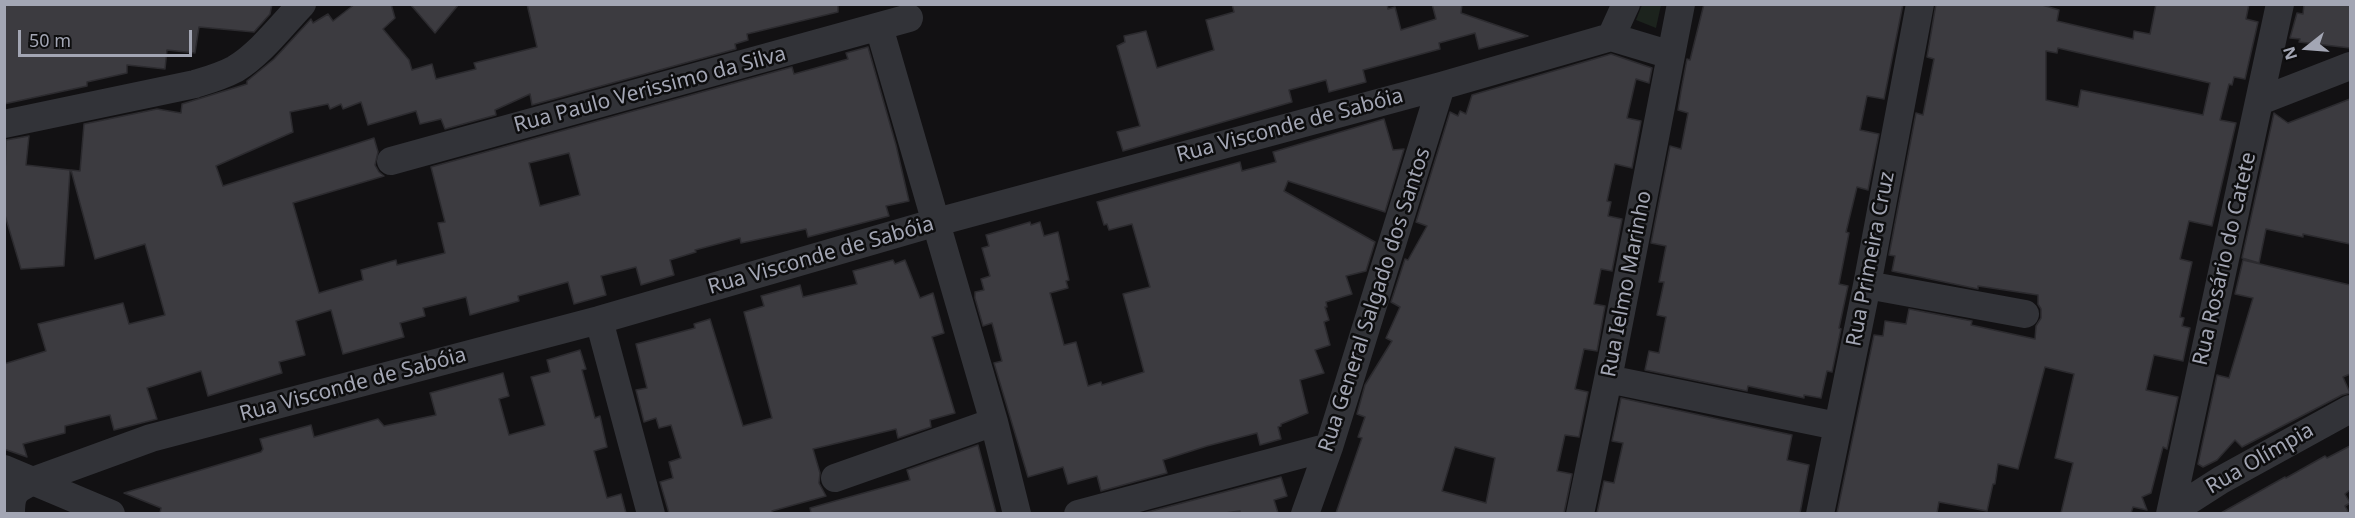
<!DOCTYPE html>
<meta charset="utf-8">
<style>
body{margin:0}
#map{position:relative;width:2355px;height:518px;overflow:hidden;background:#121113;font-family:"Noto Sans",sans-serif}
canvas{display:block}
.frame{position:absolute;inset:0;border:6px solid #a3a6b4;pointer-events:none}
.north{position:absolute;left:2277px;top:18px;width:60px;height:60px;-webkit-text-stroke:4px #0d0d0e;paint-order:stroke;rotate:253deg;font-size:16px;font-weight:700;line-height:24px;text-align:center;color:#a3a6b4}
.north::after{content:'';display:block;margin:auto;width:21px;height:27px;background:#a3a6b4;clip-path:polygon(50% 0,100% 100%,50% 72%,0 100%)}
.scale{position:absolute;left:18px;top:30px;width:174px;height:27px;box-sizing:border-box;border:3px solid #a3a6b4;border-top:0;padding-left:8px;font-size:18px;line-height:21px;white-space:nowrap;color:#a3a6b4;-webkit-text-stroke:4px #0d0d0e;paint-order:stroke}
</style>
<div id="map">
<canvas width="2355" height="518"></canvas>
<div class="frame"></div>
<div class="north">N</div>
<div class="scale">50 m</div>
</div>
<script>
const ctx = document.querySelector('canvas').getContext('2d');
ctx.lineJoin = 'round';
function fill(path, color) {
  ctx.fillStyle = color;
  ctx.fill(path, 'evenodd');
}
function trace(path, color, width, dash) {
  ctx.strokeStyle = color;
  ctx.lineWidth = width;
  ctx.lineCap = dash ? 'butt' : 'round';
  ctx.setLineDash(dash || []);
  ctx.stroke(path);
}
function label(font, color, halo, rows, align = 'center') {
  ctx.font = font + ' "Noto Sans",sans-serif';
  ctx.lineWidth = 5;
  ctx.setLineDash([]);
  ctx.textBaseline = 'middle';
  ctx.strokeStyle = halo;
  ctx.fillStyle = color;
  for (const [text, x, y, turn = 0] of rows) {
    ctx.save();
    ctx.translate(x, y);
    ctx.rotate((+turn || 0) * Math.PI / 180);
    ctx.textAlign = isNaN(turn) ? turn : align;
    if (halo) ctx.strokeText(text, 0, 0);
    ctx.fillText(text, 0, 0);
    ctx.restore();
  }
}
fill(new Path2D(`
 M1642 5H1661L1656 28 1636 20Z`), '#1c231d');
const building = new Path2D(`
 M4 4H272L270 14 254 32 199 27 195 53 167 50 165 69 127 65V73L87 82V86L4 104Z
 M355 4H391L395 18 383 29 409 60 412 70 432 64 436 79 476 69 474 63 537 47 527 4H838V12L747 34 748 40 735 44 736 49 532 105 530 94 495 110 496 115 445 129 441 119 420 124 416 111 368 125 361 102 343 109 341 104 330 109 328 104 290 112 293 132 216 166 223 186 374 138 378 152 375 165 379 172 384 176 293 203 319 293 363 280 361 270 396 260 397 265 445 253 438 223 445 222 431 167 792 67 794 74 848 59 846 53 868 47 896 145 909 201 886 206 889 216 808 237 806 229 741 243 740 238 695 250 696 252 670 260 674 275 641 285 636 267 601 276 606 295 574 304 568 282 518 296 519 301 470 315 466 297 423 308 425 316 400 323 404 337 343 354 331 310 296 321 305 355 279 362 282 373 208 396 201 371 147 388 157 419 114 430 110 415 65 426V433L23 444 27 457 4 449V364L46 351 38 324 123 303 129 324 165 315 145 244 95 259 71 170 80 171 84 124 157 109 181 113 182 104 247 84V81L274 59 311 19 313 23 328 14 333 21ZM569 153 580 195 540 206 529 163Z
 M410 4H459L435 33Z
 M1232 4H1387L1388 9 1395 7 1401 30 1436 19 1432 4H1462L1461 13 1528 36 1479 49 1475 33 1439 43 1440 49 1363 70 1366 82 1329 92 1326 80 1289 90 1292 102 1123 151 1117 132 1140 126 1117 46 1125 42 1124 36 1146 31 1157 68 1214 50 1206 20 1234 12Z
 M1704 4H1903L1884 99 1867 96 1860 130 1879 134 1868 190 1857 187 1846 232 1849 233 1839 284 1848 286 1839 328 1841 329 1832 372 1827 371 1821 398 1804 395V398L1748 386 1747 391 1645 370 1649 351 1659 353 1666 317 1657 315 1664 282H1659L1666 246 1651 243 1670 146 1681 149 1688 113 1678 110 1681 91 1687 59 1690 60Z
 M1936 4H2039L2059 10 2057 21 2133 39 2134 31 2150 34 2156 4H2249L2246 19 2258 22 2245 79 2234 77 2232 85 2229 84 2220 120 2236 123 2212 226 2189 221 2180 259 2192 262 2180 317 2184 318 2182 326 2190 328 2183 361 2154 355 2146 390 2178 397 2167 449 2163 447 2151 493 2142 497 2147 510 2133 507 2131 513H2061L2073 463 2055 458 2074 374 2045 367 2018 469 1998 464 1995 484H1993L1987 511 1939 502 1937 513H1837L1874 335 1883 336 1885 321 1906 324 1909 309 1972 321 1971 325 2035 339 2036 326 2041 318V309L2038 304V295L1978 286V289L1892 271 1895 256 1889 255 1916 113 1923 115 1934 59 1927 57ZM2058 48 2210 83 2203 115 2081 90 2078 107 2046 100V51L2057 53Z
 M2304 4H2350V48L2299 42 2300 39 2290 38 2297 13 2303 14Z
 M1611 54 1652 68 1649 83 1636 79 1627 118 1641 121 1632 168 1615 164 1607 201 1611 202 1608 216 1622 219 1612 271 1601 269 1594 304 1605 306 1597 351 1584 349 1575 389 1588 392 1579 437 1565 435 1557 471 1572 474 1564 513H1336L1362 438 1358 437 1365 417 1357 414 1365 385 1392 341 1386 338 1400 307 1391 302 1405 259 1408 260 1427 226 1416 222 1450 112 1458 116 1460 111 1466 114 1472 95ZM1455 447 1495 458 1486 503 1442 491Z
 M2350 99V244L2303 234V237L2266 229 2259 263 2242 258 2274 113 2288 123Z
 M1384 119 1393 150 1404 149 1385 212 1288 181 1284 191 1375 242 1366 271 1346 276 1352 294 1326 302 1327 307H1325L1329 320 1324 322 1330 345 1315 350 1324 373 1300 380 1308 413 1281 424V426L1278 427 1281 439 1260 445 1257 433 1207 446 1163 460 1167 473 1101 491 1097 476 1068 484 1063 467 1028 477 994 363 1002 361 992 323 983 326 975 298V292L984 290 981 279 990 276 982 248 989 246 986 235 1030 222 1031 225 1040 222 1044 236 1058 232 1069 280 1066 281 1068 288 1050 293 1064 345 1076 342 1088 386 1101 382 1102 385 1144 372 1123 294 1150 287 1132 224 1109 230 1107 224 1104 225 1097 202 1240 162 1242 171 1276 162 1273 152Z
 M29 136 26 165 70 170 64 266 21 269 4 212 6 140Z
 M893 260 895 264 905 260 920 298 933 293 944 333 932 337 955 413 930 420 931 427 898 438 896 429 813 449 820 473 819 483 826 496 772 511 773 513H669L660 482 673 478 669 462 681 458 671 425 659 428 656 418 644 422 636 390 647 388 636 344 695 328 694 324 710 319 743 426 772 418 744 312 764 306 761 296 800 285 803 297 857 284 853 271Z
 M2243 260 2350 285V374L2343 377 2350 393 2342 395 2242 447 2235 440 2217 460 2203 467 2198 464 2217 375 2229 378 2253 298 2235 294Z
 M580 350 586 369 582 370 595 418 600 416 607 447 594 451 607 498 621 494 626 513H160L161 508 124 493 261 452 263 449 260 439 311 425 314 437 378 419 384 426 436 415 430 393 503 373 509 396 499 399 509 435 545 425 531 377 550 372 547 360Z
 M1621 398 1792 435 1787 460 1809 465 1800 513H1597L1604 481 1614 483 1623 443 1612 441Z
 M978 445 996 513H811L810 508 910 480 907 470Z
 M2350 446V490L2345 494 2350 503 2345 506 2349 513H2221L2285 477 2286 478 2325 456 2327 458Z
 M1281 477 1287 496 1274 500 1278 513H1240V511L1225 513H1144Z`);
fill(building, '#3c3b40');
trace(building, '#2c2b2f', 1.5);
trace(new Path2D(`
 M879 27 994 422 1017 514
 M1611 37 1671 55
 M1611 37 1626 4
 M2260 101 2350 66
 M4 124 195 84C208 80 222 76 235 69 261 53 281 26 302 4
 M391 161 909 18
 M1867 285 2025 314
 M599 320 651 514
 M1608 379 1837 426
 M4 469 111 514
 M835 478 994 422
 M2171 512 2221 480 2350 409
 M11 514C11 492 15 490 33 481L151 438 599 320 937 222 1441 86 1611 37
 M1078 514 1329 447
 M1305 514 1329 447 1441 86
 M1580 514 1608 379 1681 4
 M1820 514 1867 285 1920 4
 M2170 514 2280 4`), '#323338', 28);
label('21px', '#a3a6b4', '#0d0d0e', [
 ["Rua Paulo Verissimo da Silva",650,90,-15],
 ["Rua Visconde de Sabóia",1290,126,-15],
 ["Rua Visconde de Sabóia",821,256,-16],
 ["Rua Primeira Cruz",1871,259,-79],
 ["Rua Rosário do Catete",2225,259,-77],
 ["Rua Ielmo Marinho",1627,284,-79],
 ["Rua General Salgado dos Santos",1375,300,-72],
 ["Rua Visconde de Sabóia",353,385,-15],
 ["Rua Olímpia",2260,459,-30]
]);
</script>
